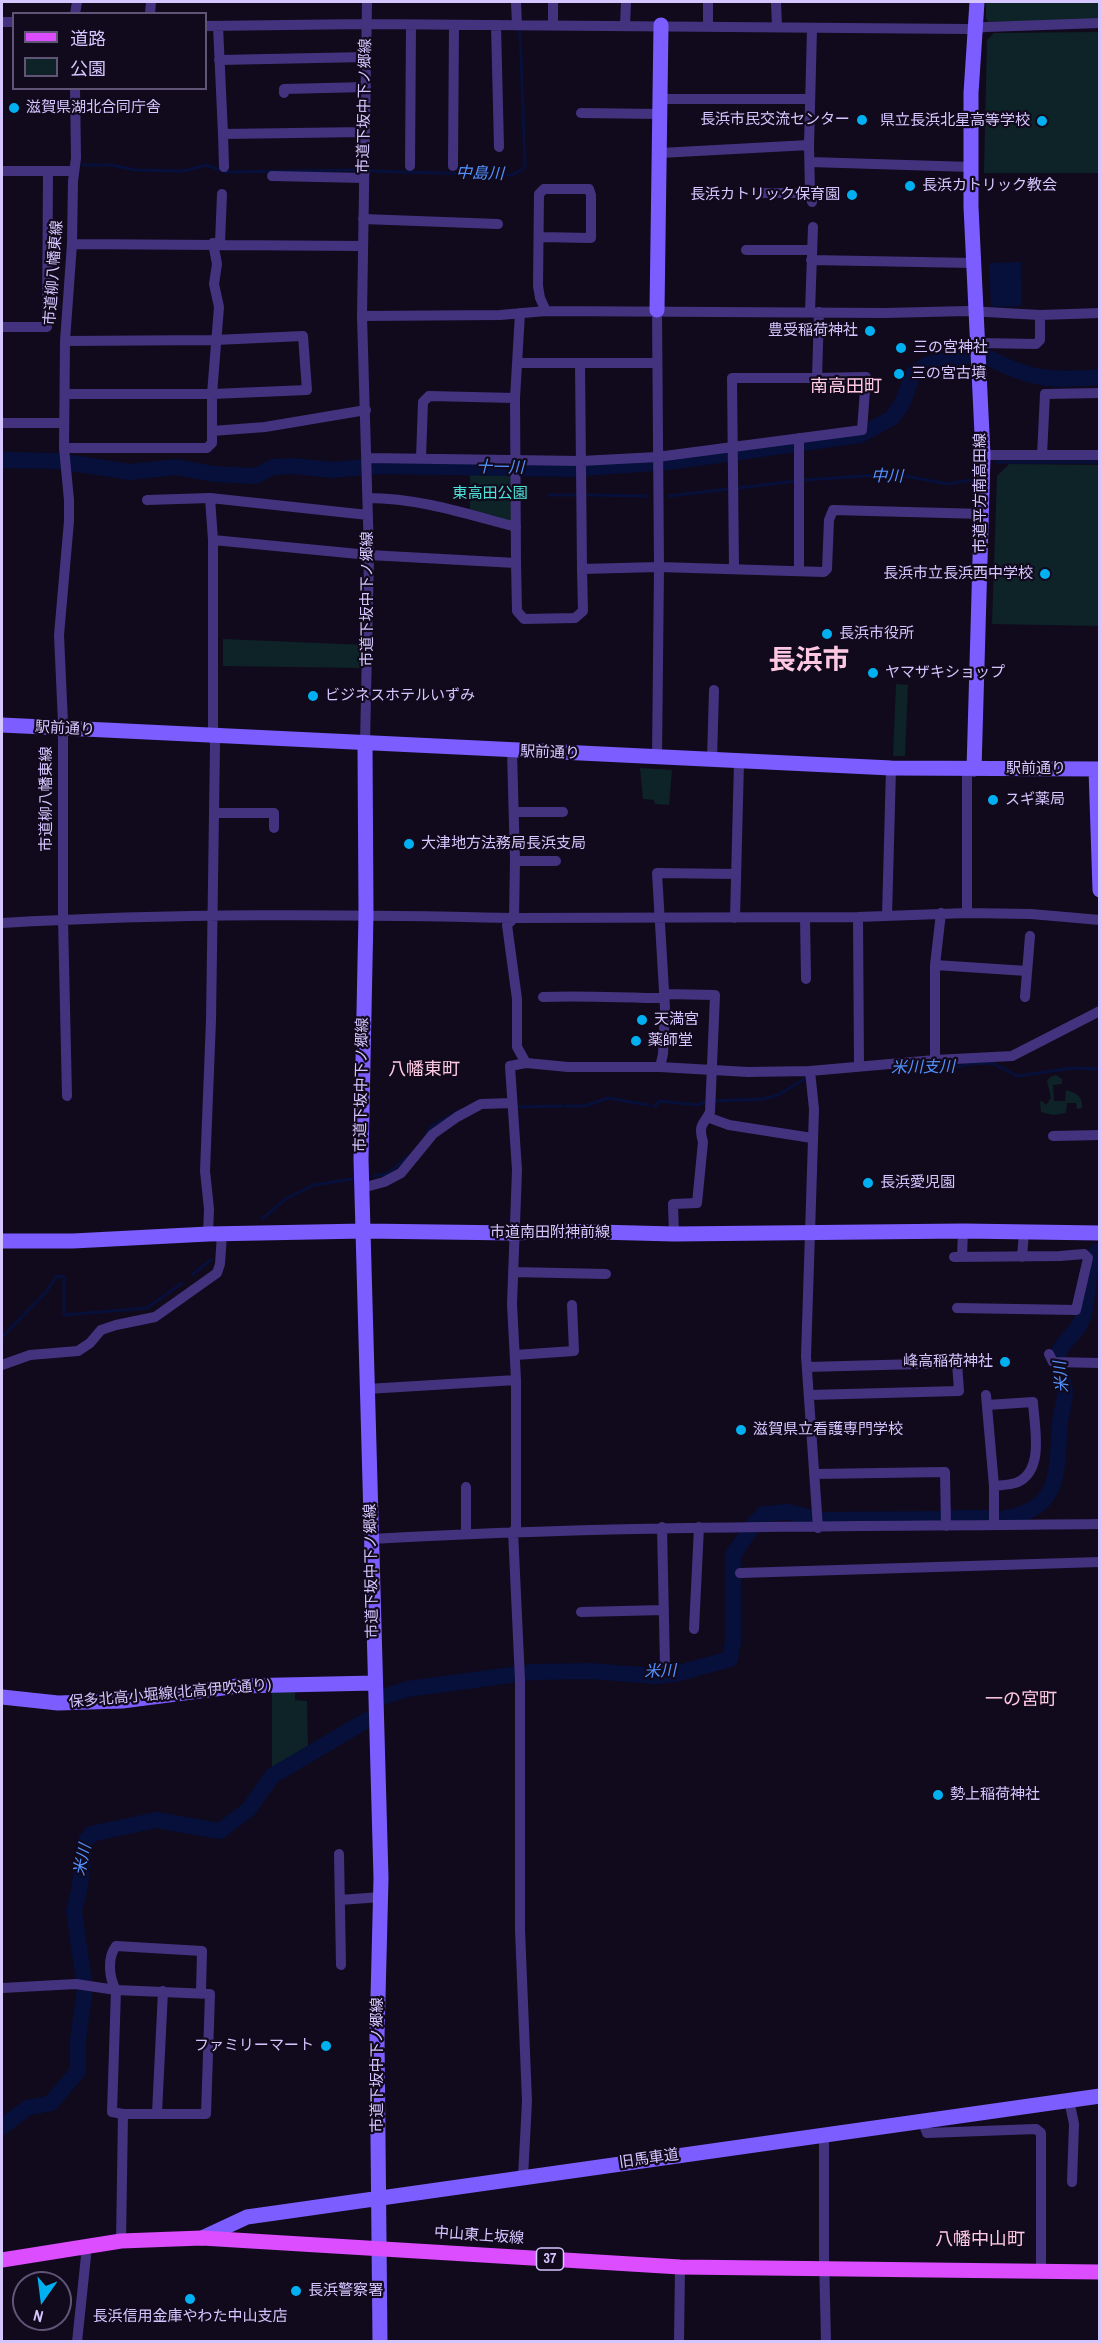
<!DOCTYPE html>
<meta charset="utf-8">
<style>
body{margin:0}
#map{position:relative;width:1101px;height:2343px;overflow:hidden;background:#110a1d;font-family:"Archivo Narrow","Noto Sans JP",sans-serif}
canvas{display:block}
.frame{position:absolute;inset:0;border:3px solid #d6c6ff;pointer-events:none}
.legend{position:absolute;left:12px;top:12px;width:195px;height:78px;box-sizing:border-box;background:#110a1d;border:2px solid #605577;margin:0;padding:8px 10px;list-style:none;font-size:18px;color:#d6c6ff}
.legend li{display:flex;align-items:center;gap:12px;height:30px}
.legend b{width:30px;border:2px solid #605577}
.north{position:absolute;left:12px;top:2271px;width:60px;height:60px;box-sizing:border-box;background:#110a1d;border:2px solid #605577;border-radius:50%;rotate:194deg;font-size:16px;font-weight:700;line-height:24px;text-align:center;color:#d6c6ff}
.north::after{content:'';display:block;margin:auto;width:21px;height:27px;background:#00b0f1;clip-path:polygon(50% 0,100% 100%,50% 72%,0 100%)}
</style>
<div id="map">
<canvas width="1101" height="2343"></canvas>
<div class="frame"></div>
<ul class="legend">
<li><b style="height:8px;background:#db4dff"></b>道路</li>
<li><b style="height:16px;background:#0d2327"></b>公園</li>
</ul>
<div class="north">N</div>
</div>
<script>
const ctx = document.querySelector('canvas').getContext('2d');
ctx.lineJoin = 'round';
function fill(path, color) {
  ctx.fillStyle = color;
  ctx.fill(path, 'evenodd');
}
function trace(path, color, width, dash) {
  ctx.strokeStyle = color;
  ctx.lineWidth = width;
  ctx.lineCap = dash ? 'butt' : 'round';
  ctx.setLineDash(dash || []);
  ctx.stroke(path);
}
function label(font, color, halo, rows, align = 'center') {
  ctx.font = font + ' "Archivo Narrow","Noto Sans JP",sans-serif';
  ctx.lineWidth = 4.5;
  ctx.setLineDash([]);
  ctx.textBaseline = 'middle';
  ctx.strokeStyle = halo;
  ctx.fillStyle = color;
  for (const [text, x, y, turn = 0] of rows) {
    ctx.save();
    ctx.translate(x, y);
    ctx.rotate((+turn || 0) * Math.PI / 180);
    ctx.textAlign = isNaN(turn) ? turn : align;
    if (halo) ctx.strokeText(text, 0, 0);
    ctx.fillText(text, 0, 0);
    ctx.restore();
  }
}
fill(new Path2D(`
 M986 2H1099V20L989 22 986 19Z
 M1099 32V173H984L987 40 994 33Z
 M1009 464 1099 465V626L992 624 997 476Z
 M470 471H511L512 522 470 509Z
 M223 639 367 645 364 668 223 666Z
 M896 684 908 685 905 756H893Z
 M640 768 672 770 669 805 655 804 654 800 643 799Z
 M1056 1075 1062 1079V1084L1053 1085 1054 1101H1065L1066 1090C1077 1093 1083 1096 1082 1108L1077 1109 1076 1103H1067L1066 1113 1053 1115 1041 1112 1040 1102 1042 1101 1046 1105 1051 1098 1047 1081 1050 1077Z
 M295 1691V1700L307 1701 308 1748 272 1769V1692Z`), '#0d2327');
fill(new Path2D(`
 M1021 262 1022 306 991 307 989 263Z`), '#06103a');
trace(new Path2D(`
 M82 165H112L135 170 184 171 206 165 227 172 356 170
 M369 171 512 175 523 169 525 165 520 30
 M996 462H1100
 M803 480 895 474 948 484 970 480
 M738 488 795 481
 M549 495H577
 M587 495 647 496
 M669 496 729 489
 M929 1065 946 1070 968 1064 992 1063 1018 1076 1072 1068 1100 1069
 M713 1101 763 1099 778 1095 808 1077
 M566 1106H585L608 1098 648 1105
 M653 1106H656L659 1101 698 1105 705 1102
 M516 1107 562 1106
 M427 1133 431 1127 460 1110
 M374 1176 387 1174 410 1155
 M262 1219 287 1198 314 1185 352 1179
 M193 1274 211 1260
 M2 1337 46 1292 57 1276 64 1277V1315L147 1308 182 1283`), '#06103a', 3);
trace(new Path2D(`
 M989 358C1031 380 1053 381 1100 377
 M2 460 59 461 130 472 176 467 213 474 256 476 273 467 293 466 332 470 377 466 570 469 669 462 860 435 892 418 902 404 913 374 928 364 966 357
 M950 1518H987
 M1005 1518C1063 1509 1056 1469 1060 1423 1061 1413 1065 1402 1065 1392 1065 1380 1056 1369 1058 1356 1060 1343 1076 1334 1081 1322 1088 1308 1086 1288 1090 1273 1091 1265 1095 1258 1097 1251
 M823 1520 942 1519
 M386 1696 408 1689 533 1672 590 1671 656 1676 675 1674 730 1659 733 1642V1555L754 1524 764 1514 788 1512 813 1518
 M2 2127 27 2108 51 2103 78 2071V2040L85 1989 74 1911 80 1886 85 1842 91 1834 156 1820 220 1831 249 1809 272 1776 367 1720`), '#06103a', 16);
trace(new Path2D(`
 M516 2 517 25
 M553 2V25
 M776 2 777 27
 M75 14 77 2
 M150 14 151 2
 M2 22H14
 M496 25 499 147
 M625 25 626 2
 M206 26 367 24 967 29 986 27 1100 23
 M218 26 223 134 365 132
 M708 26V2
 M812 28 809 145 810 193 812 202
 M219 60 366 57
 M284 93V89L366 87
 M660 99H810
 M581 113 660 114
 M223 134 224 167
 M660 153 809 145
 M810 162 971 167
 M410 166 411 25
 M453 166 454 25
 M2 171H74
 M272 176 364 178
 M764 193H810
 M363 219 498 224
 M539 237 591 238V195L589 189H544L539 194 538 286 540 298 546 311
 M220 243 222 194
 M72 244 363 246
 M746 250H812
 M811 260 973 263
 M810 312 813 227
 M362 316 500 315 546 311 885 313 968 311 1040 315 1100 313
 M2 327H47L48 171
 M65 341 215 340 303 336 307 390 212 394H65
 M978 343 1036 344 1040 340V315
 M518 363H657
 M580 364 582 569
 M515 398 520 313
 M2 423H64
 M212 431V394L219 307 214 284 217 264 213 243
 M64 448H207L212 443V431L265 427 366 410
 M983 455H1100
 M1042 455 1045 394 1100 393
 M368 458 581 461 657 457 862 430 866 377 817 378 819 312
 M421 458 423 402 429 396 515 398 516 563
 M210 498 368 515
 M368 498C419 498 467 514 516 527
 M147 500 210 498 213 540 369 555 516 563 517 611 524 619 575 618 583 611 582 569 659 567 657 310
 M734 569 732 378H817
 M799 571V438
 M365 744 369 555 362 316 367 2
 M512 751 515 861 514 918 858 917 967 913 1031 914 1100 920
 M657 757 659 567 824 572 827 569 829 520 833 510 983 514
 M712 760 714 690
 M967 769V913
 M514 812H563
 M214 813H274V828
 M515 861H556
 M941 913 935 965 1027 971
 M887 916 891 768
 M858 917 859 1066
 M514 918 507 925 517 999V1047L526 1063 568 1067H660L748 1072 810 1071 935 1060 1012 1056 1100 1011
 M735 918 739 762
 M805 918 806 979
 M2 923C172 913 343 914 514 918
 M935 965V1060
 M664 994 715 995 710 1112C703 1126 698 1124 703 1142L697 1203 673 1204 674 1234
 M543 997C584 995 624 998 665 998
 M1025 997 1030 936
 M660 1067 663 1054 665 1008 657 873 735 874
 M810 1071 814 1109 806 1356 818 1528
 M67 1096 63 919V723L59 635 69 521V500L64 448 65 341 72 244 73 181 76 158 75 88
 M707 1117 729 1125 812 1138
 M1053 1136 1100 1135
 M362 1188 384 1182 401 1173 433 1134 457 1117 481 1104 512 1103
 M208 1234 209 1209 205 1171 211 1020 215 744 213 727V540
 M954 1257 1060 1256 1084 1254 1088 1258 1076 1310 957 1308
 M962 1257 963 1231
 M1022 1257 1024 1233
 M513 1272 606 1274
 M1049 1354 1053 1362 1100 1363
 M515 1355 574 1351 572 1305
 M2 1365 30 1355 78 1351 90 1343 101 1330 116 1325 155 1317 217 1273 220 1264 222 1234
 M807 1367 957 1363 959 1391 809 1395
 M367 1389 516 1380
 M986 1395 994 1486V1525
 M987 1405 1033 1402C1034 1426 1045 1469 1018 1482 1011 1485 1002 1485 994 1486
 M814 1474 945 1472 946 1526
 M466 1487V1534
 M662 1527 665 1667
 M513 1531 520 1680V1930L527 2101 523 2177
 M516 1531V1380L512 1304 517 1170 510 1066 526 1063
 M372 1539C614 1525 857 1527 1100 1524
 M740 1573 1100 1562
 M581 1612 664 1610
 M694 1629 699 1527
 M339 1854 341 1965
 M340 1900 381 1897
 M2 1988 76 1984 116 1990 210 1994 206 2114H123L112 2112 116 1990C109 1978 107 1958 116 1946L202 1951 201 1993
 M1069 2100 1074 2124 1072 2182
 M157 2113 163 1991
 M922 2120 927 2133 1036 2129 1041 2133V2271
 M824 2134V2257L826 2342
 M121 2241 123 2114
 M77 2342 86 2256 83 2246
 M679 2342 680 2267`), '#43337e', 10);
trace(new Path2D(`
 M657 310 661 25
 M2 725 891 768 1100 769
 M365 744 366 914 361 1159 381 1878 377 2037 380 2342
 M974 769 983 455 971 207V93L977 2
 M1096 769 1100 890
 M2 1241H73L208 1234 364 1231 514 1233 559 1231 674 1234 963 1231 1100 1233
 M2 1697 58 1703 122 1701 238 1686 375 1683
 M202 2238 247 2217 1100 2096`), '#7c5dff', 15);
trace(new Path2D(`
 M2 2260 121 2241 202 2238 680 2267 1100 2272`), '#db4dff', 15);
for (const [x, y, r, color] of [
 [14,108,6,"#00b0f1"],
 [862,120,6,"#00b0f1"],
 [1042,121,6,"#00b0f1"],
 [910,186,6,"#00b0f1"],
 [852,195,6,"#00b0f1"],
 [870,331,6,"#00b0f1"],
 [901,348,6,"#00b0f1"],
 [899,374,6,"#00b0f1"],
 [1045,574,6,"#00b0f1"],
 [827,634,6,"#00b0f1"],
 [873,673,6,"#00b0f1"],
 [313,696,6,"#00b0f1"],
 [993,800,6,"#00b0f1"],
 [409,844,6,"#00b0f1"],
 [642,1020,6,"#00b0f1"],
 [636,1041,6,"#00b0f1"],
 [868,1183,6,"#00b0f1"],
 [1005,1362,6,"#00b0f1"],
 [741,1430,6,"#00b0f1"],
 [938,1795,6,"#00b0f1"],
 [326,2046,6,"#00b0f1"],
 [296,2291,6,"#00b0f1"],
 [190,2299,6,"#00b0f1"]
]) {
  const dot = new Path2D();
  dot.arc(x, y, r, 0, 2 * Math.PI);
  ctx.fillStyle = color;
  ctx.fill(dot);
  trace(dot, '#110a1d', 2);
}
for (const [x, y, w] of [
 [550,2259,27]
]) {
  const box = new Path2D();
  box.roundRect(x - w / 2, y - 11, w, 22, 4.5);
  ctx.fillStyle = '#110a1d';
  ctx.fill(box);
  trace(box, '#d6c6ff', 1.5);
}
label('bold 14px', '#d6c6ff', null, [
 ["37",550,2259]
]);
label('15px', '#d6c6ff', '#110a1d', [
 ["市道下坂中下ノ郷線",365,106,-89],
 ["市道柳八幡東線",54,273,-86],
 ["市道平方南高田線",981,493,-90],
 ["市道下坂中下ノ郷線",368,599,-90],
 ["駅前通り",65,729,3],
 ["駅前通り",550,753,2],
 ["駅前通り",1036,769],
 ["市道柳八幡東線",47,799,-90],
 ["市道下坂中下ノ郷線",362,1085,-89],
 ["市道南田附神前線",550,1233],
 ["市道下坂中下ノ郷線",372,1571,-91],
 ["保多北高小堀線(北高伊吹通り)",170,1694,-5],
 ["市道下坂中下ノ郷線",378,2065,-90],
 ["旧馬車道",649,2159,-8],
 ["中山東上坂線",479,2236,4]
]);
label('15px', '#d6c6ff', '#110a1d', [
 ["滋賀県湖北合同庁舎",26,108],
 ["長浜市民交流センター",850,120,"right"],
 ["県立長浜北星高等学校",1030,121,"right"],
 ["長浜カトリック教会",922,186],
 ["長浜カトリック保育園",840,195,"right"],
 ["豊受稲荷神社",858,331,"right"],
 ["三の宮神社",913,348],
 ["三の宮古墳",911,374],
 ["長浜市立長浜西中学校",1033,574,"right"],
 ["長浜市役所",839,634],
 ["ヤマザキショップ",885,673],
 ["ビジネスホテルいずみ",325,696],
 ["スギ薬局",1005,800],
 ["大津地方法務局長浜支局",421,844],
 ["天満宮",654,1020],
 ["薬師堂",648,1041],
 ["長浜愛児園",880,1183],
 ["峰高稲荷神社",993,1362,"right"],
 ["滋賀県立看護専門学校",753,1430],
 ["勢上稲荷神社",950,1795],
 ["ファミリーマート",314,2046,"right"],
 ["長浜警察署",308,2291],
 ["長浜信用金庫やわた中山支店",190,2317,"center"]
], 'left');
label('15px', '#4ee3d7', '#110a1d', [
 ["東高田公園",490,494]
]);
label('italic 16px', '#5493ff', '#110a1d', [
 ["中島川",480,174,2],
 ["十一川",500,468,1],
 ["中川",887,477,1],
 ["米川支川",923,1068,-1],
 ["米川",1062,1377,-95],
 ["米川",660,1672,-2],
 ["米川",83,1860,-78]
]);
label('18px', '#ffc8e2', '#110a1d', [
 ["南高田町",846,387],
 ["八幡東町",424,1070],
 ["一の宮町",1021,1700],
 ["八幡中山町",980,2240]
]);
label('bold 27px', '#ffc8e2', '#110a1d', [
 ["長浜市",809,662]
]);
</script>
